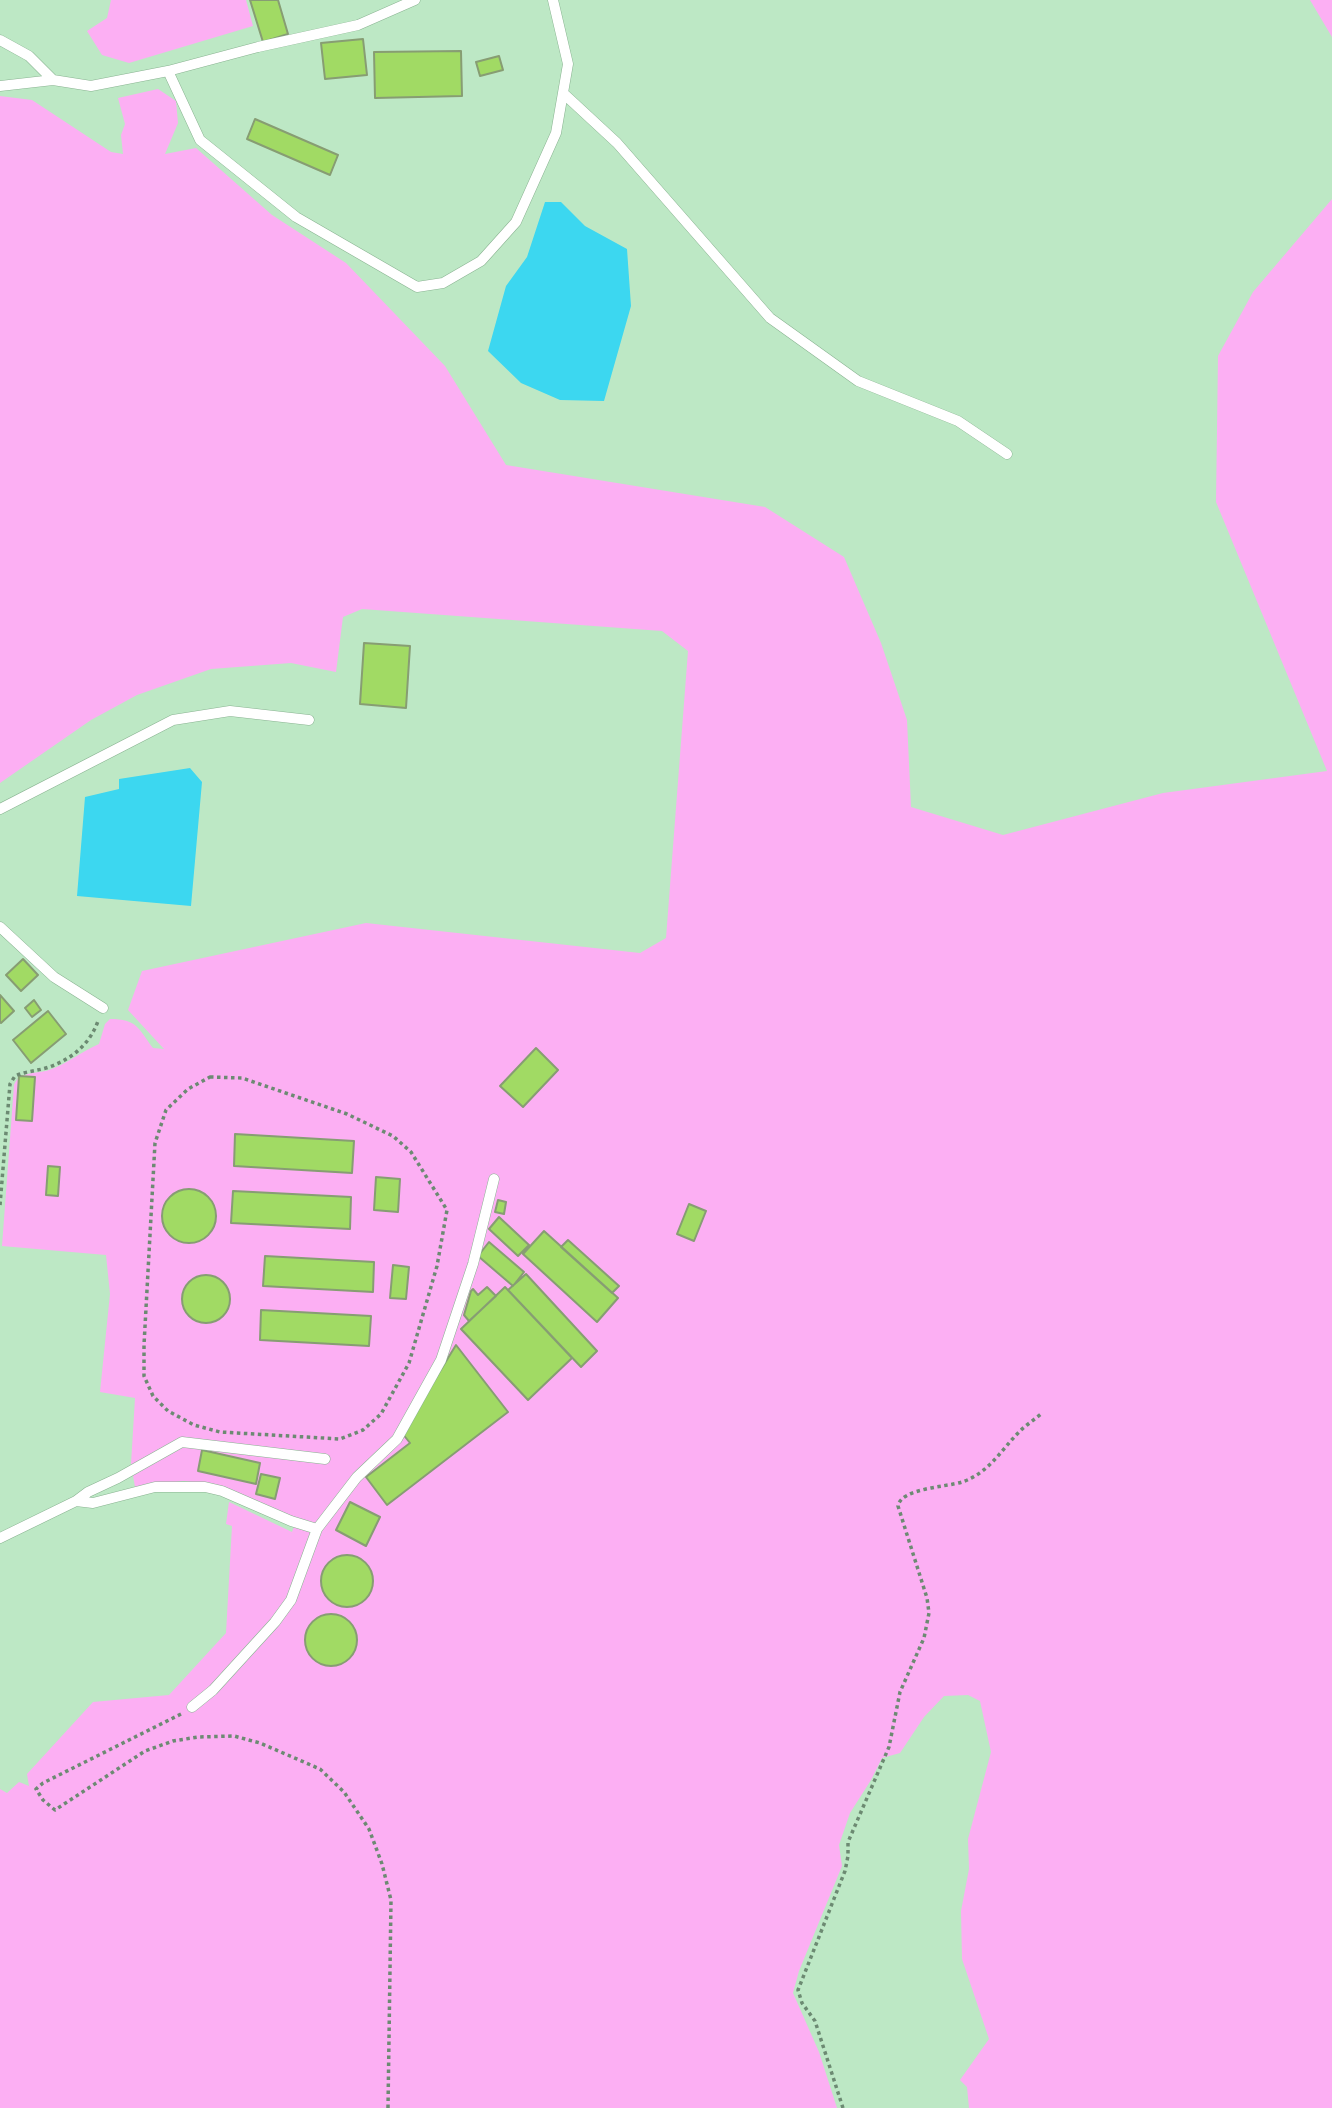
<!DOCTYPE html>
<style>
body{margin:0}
canvas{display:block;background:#bde8c5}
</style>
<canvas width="1332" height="2108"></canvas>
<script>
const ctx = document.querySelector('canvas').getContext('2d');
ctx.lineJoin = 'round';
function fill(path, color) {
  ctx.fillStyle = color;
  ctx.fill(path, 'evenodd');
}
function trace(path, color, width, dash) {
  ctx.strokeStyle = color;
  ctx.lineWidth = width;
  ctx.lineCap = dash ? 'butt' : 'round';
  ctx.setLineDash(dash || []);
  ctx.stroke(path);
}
fill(new Path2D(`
 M111 0H246L253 26 129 63 102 55 87 31 107 18Z
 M1310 0H1332V37Z
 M158 89 176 101 178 123 165 154 196 148 272 215 346 263 445 366 506 465 765 507 844 557 881 643 907 720 911 807 1003 835 1163 793 1327 771 1216 502 1218 356 1253 292 1332 199V2108H969L967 2087 960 2080 989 2039 962 1959 961 1911 969 1869 968 1839 991 1752 980 1701 968 1695 944 1696 924 1717 900 1753 882 1758 871 1780 850 1813 839 1845 842 1866 799 1971 793 1993 819 2052 837 2108H0V1789L7 1793 19 1782 29 1786 27 1774 93 1702 169 1695 226 1633 232 1526 226 1524 229 1502 292 1532 297 1519 213 1485 184 1481 135 1487 131 1464 135 1398 100 1392 110 1294 106 1255 2 1246 14 1085C20 1071 36 1074 49 1070 67 1064 82 1051 99 1044L105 1024 110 1019C137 1019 138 1028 153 1048L164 1049 128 1010 142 971 366 923 640 953 666 938 688 651 662 631 362 609 343 617 336 672 291 663 211 669 137 695 91 720 0 783V96L32 100 111 152 123 154 121 135 125 124 118 98Z`), '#fcaff3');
fill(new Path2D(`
 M545 202H561L585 226 627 249 631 306 604 401 560 400 521 383 488 351 506 286 527 257Z
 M190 768 202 782 191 906 77 896 85 797 119 789V779Z`), '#3cd7f0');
const building = new Path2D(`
 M250 0H278L288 34 263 42Z
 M363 39 367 75 325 79 321 43Z
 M461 51 462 96 375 98 374 52Z
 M499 56 503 70 480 76 476 62Z
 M255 119 338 155 330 175 247 139Z
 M364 643 410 646 406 708 360 704Z
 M23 959 38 975 21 991 6 975Z
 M0 995 14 1011 1 1023 0 1022Z
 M34 1000 41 1010 32 1017 25 1008Z
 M48 1011 66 1034 31 1063 13 1040Z
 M536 1048 558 1070 523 1107 500 1086Z
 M19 1076 35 1077 32 1121 16 1120Z
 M235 1134 354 1141 352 1173 234 1166Z
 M48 1166 60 1167 58 1196 46 1195Z
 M376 1177 400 1179 398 1212 374 1210Z
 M162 1216a27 27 0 1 1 54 0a27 27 0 1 1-54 0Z
 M233 1191 351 1197 350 1229 231 1223Z
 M498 1200 506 1202 504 1214 495 1212Z
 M689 1204 706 1211 694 1241 677 1234Z
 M499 1217 529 1245 518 1256 489 1229Z
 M544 1231 618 1298 597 1322 523 1254Z
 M568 1240 619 1286 612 1293 561 1247Z
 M489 1242 524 1272 513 1286 478 1256Z
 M265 1256 374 1262 373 1292 263 1286Z
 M393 1265 409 1267 406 1299 390 1298Z
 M526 1274 597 1351 581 1367 508 1290Z
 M182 1299a24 24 0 1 1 48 0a24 24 0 1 1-48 0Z
 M487 1287 496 1296 469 1321 464 1315 471 1291 473 1289 478 1295Z
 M505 1287 572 1358 528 1400 461 1329Z
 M261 1310 371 1316 369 1346 260 1340Z
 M456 1345 508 1412 387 1505 366 1477 410 1443 402 1433Z
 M202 1450 260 1463 256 1484 198 1471Z
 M261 1474 280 1478 275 1499 256 1494Z
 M350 1502 380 1517 366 1546 336 1530Z
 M321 1581a26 26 0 1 1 52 0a26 26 0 1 1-52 0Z
 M305 1640a26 26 0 1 1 52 0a26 26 0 1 1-52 0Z`);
fill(building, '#a1da64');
trace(building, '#879d73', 2);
const lane = new Path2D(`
 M0 40 29 56 53 80
 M168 71 200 140 296 217 417 287 443 283 481 261 516 222 556 133 568 64 553 0
 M0 86 53 80 91 86 168 71 258 47 358 25 415 0
 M563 93 617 143 770 318 858 381 958 421 1007 454
 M0 809 173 720 230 711 309 720
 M0 927 54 977 103 1008
 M76 1501 93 1503 155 1487H205L222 1491 291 1521 317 1529
 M0 1538 76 1501 88 1492 118 1478 182 1442 325 1459
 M192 1707 213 1690 275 1622 291 1600 317 1529 357 1477 397 1439 441 1360 473 1264 494 1179`);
trace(lane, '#89b391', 11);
trace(new Path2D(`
 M210 1077 242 1078 347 1114 393 1136 411 1152 447 1210 437 1266 409 1363 381 1414 363 1430 340 1439 220 1432 194 1425 168 1411 153 1396 144 1376V1345L155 1143 166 1110 188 1089Z
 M0 1205 10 1084 15 1076C26 1071 38 1071 49 1067 72 1059 90 1044 98 1021
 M181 1714 43 1783 36 1789 43 1800 55 1810 145 1751 173 1741 198 1737 234 1736 260 1743 320 1769 344 1792 369 1829 382 1864 391 1900 388 2108
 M843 2108 815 2021 802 2003 798 1990 845 1871 848 1856V1842L889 1747 900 1692 924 1638 929 1613 927 1598 898 1506C901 1488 947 1487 962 1482 989 1473 1001 1450 1020 1431 1026 1425 1034 1420 1041 1414`), '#6c8a72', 3.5, [3.5, 3.5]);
trace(lane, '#fff', 10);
</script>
